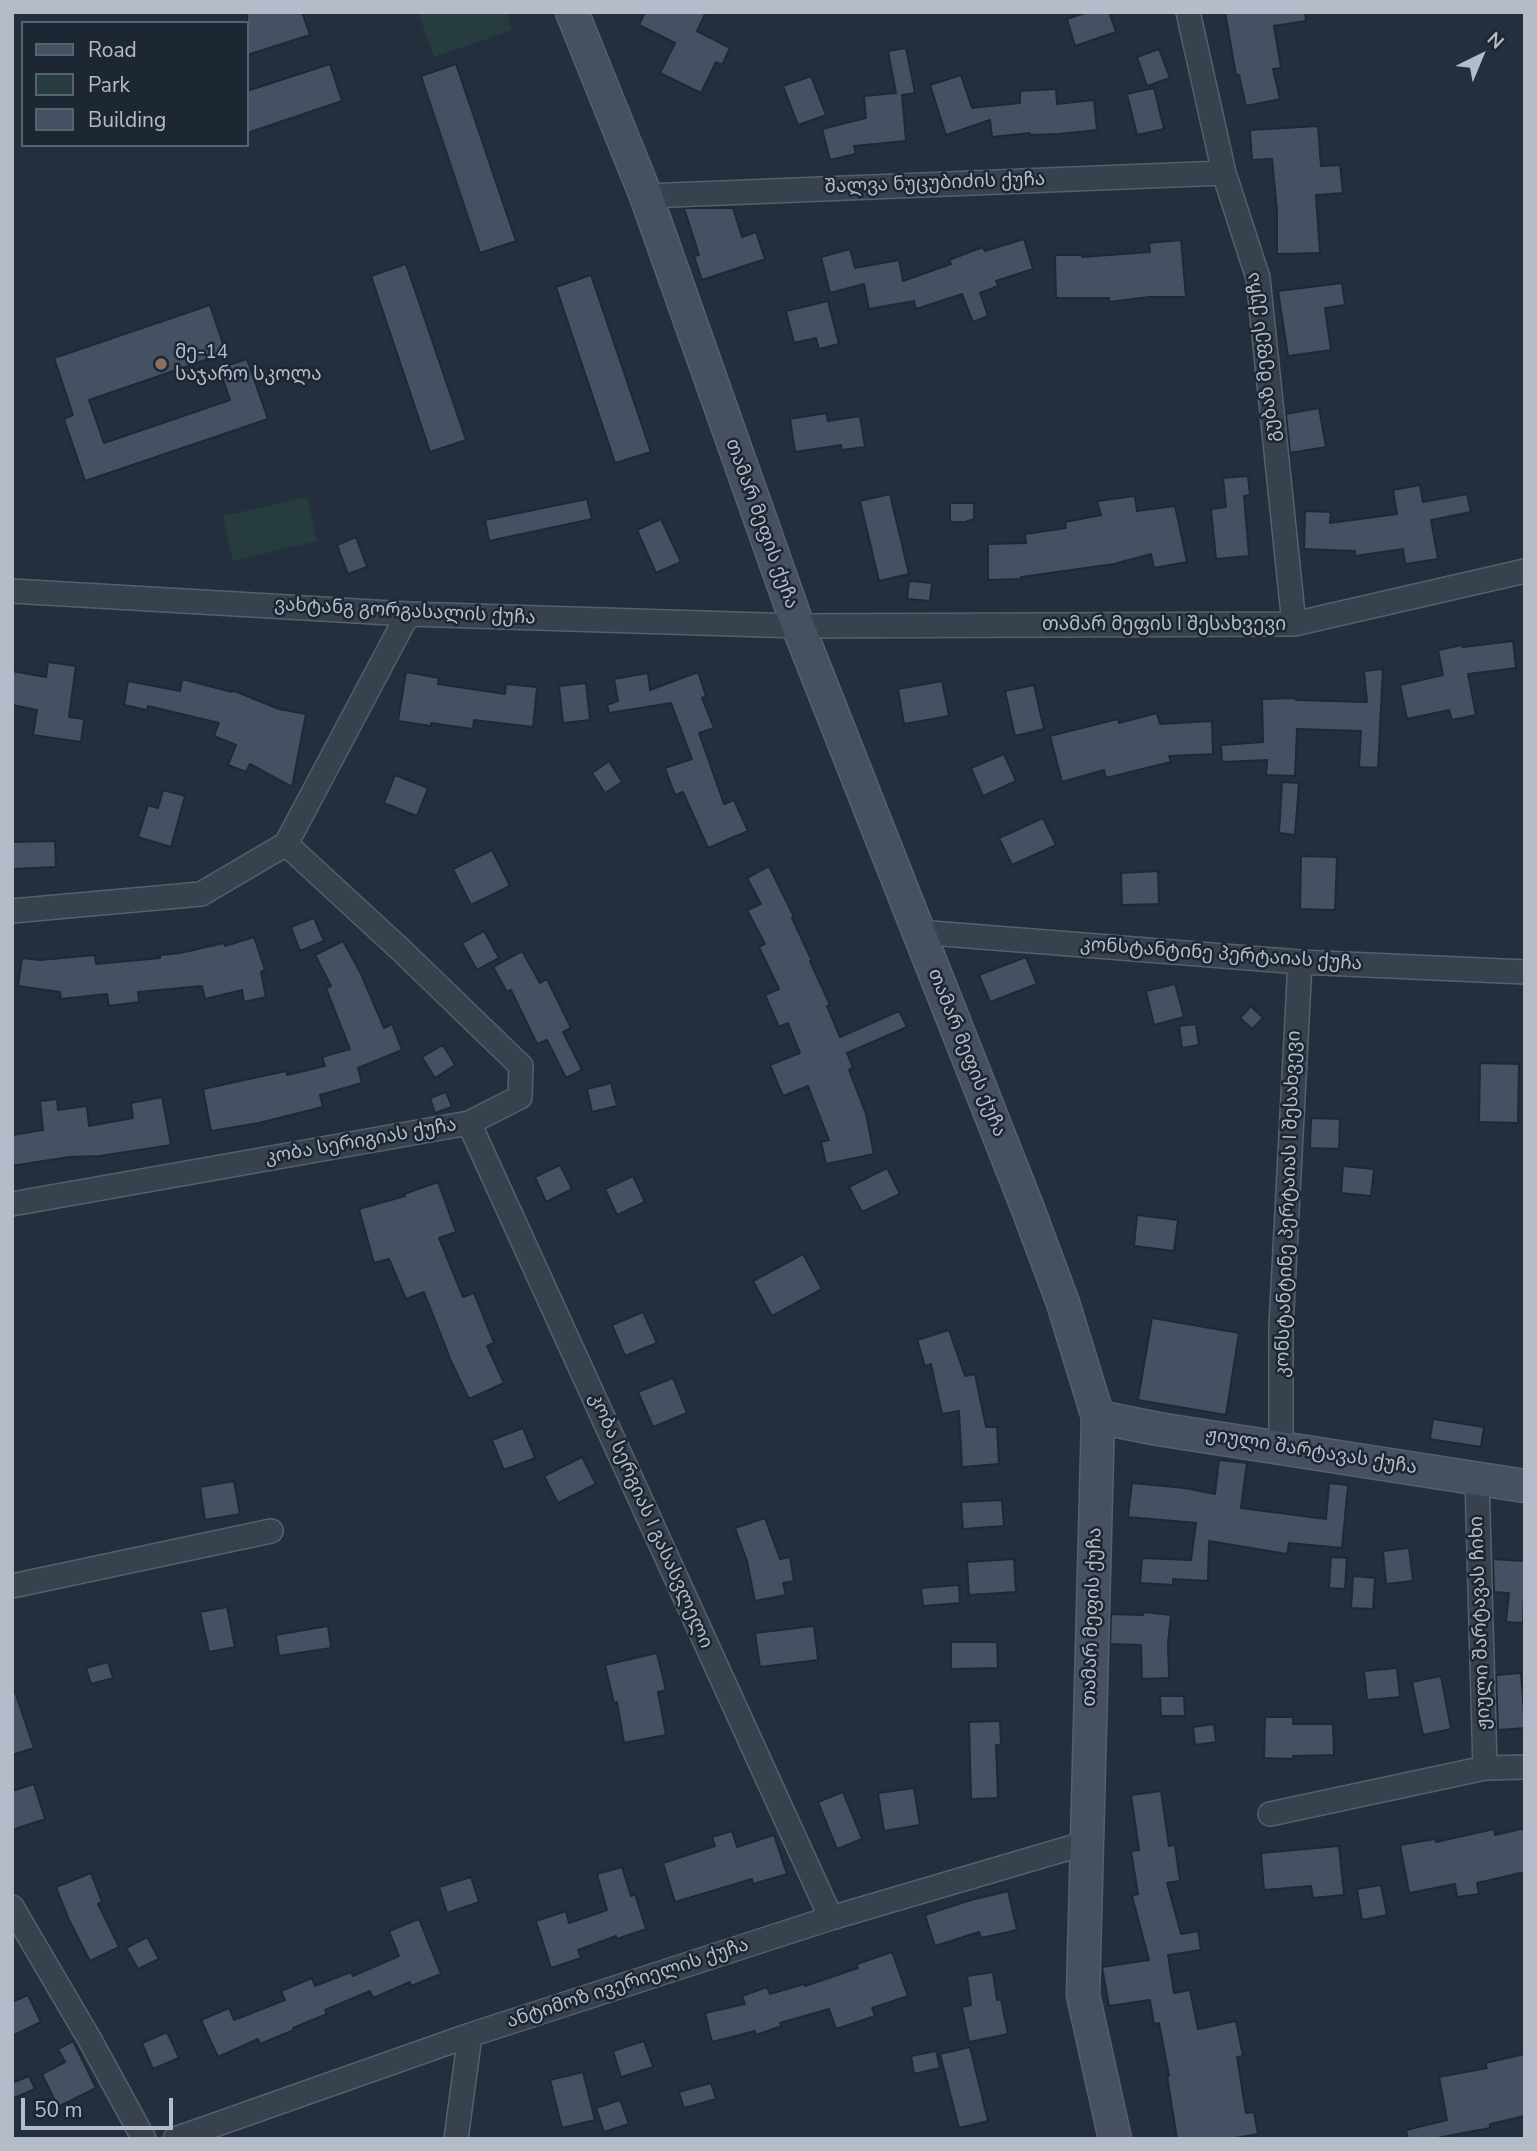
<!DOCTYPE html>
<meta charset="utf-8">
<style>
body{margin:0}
#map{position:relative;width:1537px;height:2151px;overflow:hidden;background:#242f3e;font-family:"Nunito Sans",sans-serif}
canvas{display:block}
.frame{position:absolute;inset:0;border:14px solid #b4bcc9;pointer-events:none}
.legend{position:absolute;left:21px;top:21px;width:228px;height:126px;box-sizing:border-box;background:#1d2633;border:2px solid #59626f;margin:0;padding:9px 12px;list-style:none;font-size:21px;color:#b4bcc9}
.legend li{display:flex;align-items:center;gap:14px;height:35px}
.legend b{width:35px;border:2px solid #59626f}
.north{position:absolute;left:1446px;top:21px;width:70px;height:70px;-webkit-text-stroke:5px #1d2633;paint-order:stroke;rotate:43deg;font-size:19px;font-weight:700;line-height:28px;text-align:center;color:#b4bcc9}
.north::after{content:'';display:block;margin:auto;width:24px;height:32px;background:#b4bcc9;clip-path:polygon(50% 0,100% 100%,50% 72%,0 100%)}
.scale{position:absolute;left:21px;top:2098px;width:152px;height:32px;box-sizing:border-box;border:4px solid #b4bcc9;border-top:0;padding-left:9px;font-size:21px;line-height:24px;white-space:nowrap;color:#b4bcc9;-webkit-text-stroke:5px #1d2633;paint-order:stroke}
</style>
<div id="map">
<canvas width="1537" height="2151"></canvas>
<div class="frame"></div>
<ul class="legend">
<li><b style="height:9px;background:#465061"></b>Road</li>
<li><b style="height:19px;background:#263c3f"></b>Park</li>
<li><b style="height:19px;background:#455162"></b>Building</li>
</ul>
<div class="north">N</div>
<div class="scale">50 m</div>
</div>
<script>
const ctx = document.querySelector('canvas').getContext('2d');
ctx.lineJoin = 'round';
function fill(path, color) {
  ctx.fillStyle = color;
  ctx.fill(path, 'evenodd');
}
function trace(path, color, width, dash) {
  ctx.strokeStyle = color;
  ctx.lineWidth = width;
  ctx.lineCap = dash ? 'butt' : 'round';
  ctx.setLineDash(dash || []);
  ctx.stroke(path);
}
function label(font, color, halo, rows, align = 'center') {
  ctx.font = font + ' "Nunito Sans","Noto Sans Georgian",sans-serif';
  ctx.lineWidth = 5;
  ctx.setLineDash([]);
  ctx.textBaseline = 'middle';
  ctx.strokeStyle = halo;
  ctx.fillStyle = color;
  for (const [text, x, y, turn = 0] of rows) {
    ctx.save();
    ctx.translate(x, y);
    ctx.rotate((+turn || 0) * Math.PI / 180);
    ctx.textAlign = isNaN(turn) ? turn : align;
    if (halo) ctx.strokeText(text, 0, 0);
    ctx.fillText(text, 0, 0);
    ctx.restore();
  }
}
fill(new Path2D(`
 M418 12H506L512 30 434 57Z
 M307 497 317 541 233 561 223 516Z`), '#263c3f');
const building = new Path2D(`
 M247 12H302L310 35 247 55Z
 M645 12H706L697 31 730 48 722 65 716 62 701 93 660 73 675 43 639 25Z
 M1088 12H1109L1116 32 1075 46 1067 19Z
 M1225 12H1305L1306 21 1274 26 1281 68 1273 69 1280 99 1246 106 1239 75H1236Z
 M906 48 915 93 902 95 906 141 854 146 856 154 830 160 822 129 866 118 864 96 896 93 888 51Z
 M1159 49 1170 78 1147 86 1137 57Z
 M330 64 342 101 247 133V91Z
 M456 64 516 241 480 253 421 76Z
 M961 75 972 108 1020 103V91L1056 89 1057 104 1094 100 1097 130 1059 134 1030 135V133L992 137 990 120 946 135 930 85Z
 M811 76 826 115 798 125 783 86Z
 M1154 88 1164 129 1137 135 1127 94Z
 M1318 126 1321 166 1340 165 1343 193 1316 195 1320 253 1277 254V211L1272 159 1252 160 1250 130Z
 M684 208H733L742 237 756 232 765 259 702 280 694 256 699 255Z
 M1024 239 1033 269 996 281 998 286 980 293 988 316 973 322 962 294 916 309 914 301 869 309 864 284 830 293 821 257 850 249 855 268 899 260 903 281 951 264 949 260 983 247 985 251Z
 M1181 240 1186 297H1149L1109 302V298H1056L1055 255H1082V257L1150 252 1149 243Z
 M406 264 466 440 430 452 371 276Z
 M591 275 651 452 615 463 556 287Z
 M1342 283 1345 305 1325 308 1331 350 1288 356 1278 291Z
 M828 301 839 344 819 349 816 338 794 343 786 311Z
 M210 305 226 353 89 400 104 443 230 400 219 368 247 359 268 419 85 481 64 419 73 415 54 358Z
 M1319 408 1326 447 1290 453 1286 414Z
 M826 413 828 421 860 416 865 447 842 450 841 445 795 452 790 419Z
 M1248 476 1250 495 1244 496 1249 556 1216 559 1211 509 1226 507 1223 478Z
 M1420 485 1423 502 1467 494 1471 512 1431 520 1438 559 1405 564 1403 549 1355 556V551L1304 549 1305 511 1331 512 1330 523 1397 514 1393 490Z
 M890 494 909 574 879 581 860 501Z
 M1135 496 1137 511 1175 506 1187 562 1154 568 1151 554 1114 564 1021 577V579L988 580V544L1026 543 1025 534 1066 528 1065 522 1101 515 1097 501Z
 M587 499 592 519 489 541 485 520Z
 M950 503H974V519L965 522H950Z
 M661 519 681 562 656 573 637 530Z
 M356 537 367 567 348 574 337 545Z
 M909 581 932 583 930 601 907 599Z
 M1513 641 1516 668 1468 674 1476 715 1452 720 1449 710 1407 719 1400 685 1443 675 1438 650 1462 645 1463 647Z
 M48 662 76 666 69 717 84 719 81 742 33 735 37 710 12 705V671L46 677Z
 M1383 669 1378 768 1359 767 1361 731 1297 729 1295 776 1266 775 1267 760 1222 762 1221 745 1263 742 1262 699 1296 698V700L1367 702 1364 671Z
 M406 672 439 678 438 684 505 694 506 684 537 687 533 727 474 720 473 729 431 723V726L398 721Z
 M698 672 706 696 702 698 714 728 699 733 724 804 734 800 748 831 708 848 683 792 675 795 665 768 692 759 671 703 609 713 607 705 618 701 614 679 648 673 650 690Z
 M182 679 232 692V690L279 709 306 714 292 787 250 764 246 772 228 765 236 745 214 736 219 723 148 706 147 710 124 705 128 681 180 691Z
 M942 681 949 716 904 724 898 689Z
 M586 683 590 720 563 723 559 686Z
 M1034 685 1044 729 1015 736 1005 691Z
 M1157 713 1160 724 1212 721 1213 754 1169 756 1171 762 1138 770 1106 778 1104 770 1062 782 1050 736 1118 719 1119 723Z
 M1004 754 1016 781 983 796 971 768Z
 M609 761 622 782 605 793 592 773Z
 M395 775 428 788 417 816 384 803Z
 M1282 782 1299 783 1295 835 1279 833Z
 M163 790 185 796 171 847 138 837 148 805 158 808Z
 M1043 818 1056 845 1012 865 999 838Z
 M55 841 56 867 12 869V842Z
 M492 850 510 886 471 905 453 869Z
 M1301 856 1337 857 1335 910 1300 909Z
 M769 866 794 917 792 918 812 961H810L830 1005 827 1006 840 1037 899 1011 907 1027 847 1053 853 1068 849 1070 866 1114 874 1154 826 1164 821 1142 829 1140 808 1086 783 1096 770 1065 800 1053 788 1023 779 1027 765 995 779 989 759 947 765 944 747 910 761 904 747 878Z
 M1158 871 1159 904 1122 905 1121 873Z
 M314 918 324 941 300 951 291 927Z
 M484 931 499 958 477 970 462 943Z
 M254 937 265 970 261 972 266 997 244 1002 242 990 205 999 202 986 138 992 139 1002 109 1006 107 994 61 999 60 992 18 986 22 958 40 960 95 955 96 964 160 958V955L180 953 224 943 225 946Z
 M343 941 361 974 384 1028 392 1024 402 1050 358 1068 362 1083 320 1095 323 1107 259 1123 211 1131 203 1089 286 1071 287 1075 325 1066 322 1057 350 1049 326 988 331 986 315 955Z
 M522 951 540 983 547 979 571 1028 563 1032 582 1070 566 1078 547 1040 537 1044 511 990 507 992 493 967Z
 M1026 957 1037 984 990 1002 979 975Z
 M1175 984 1184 1017 1154 1025 1146 991Z
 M1251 1006 1263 1018 1252 1029 1240 1018Z
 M1196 1024 1199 1045 1182 1048 1179 1026Z
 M443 1045 455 1065 435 1078 422 1057Z
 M1480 1063 1519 1064 1518 1123 1479 1122Z
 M611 1083 617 1106 592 1112 587 1089Z
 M446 1092 452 1107 435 1113 430 1098Z
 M162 1097 171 1145 100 1156 69 1157 12 1166V1135L43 1130 40 1101 57 1099 58 1110 87 1106 89 1126 133 1118 131 1103Z
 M1311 1118 1340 1119 1339 1149 1310 1148Z
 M560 1165 572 1189 546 1202 535 1177Z
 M1343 1166 1374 1169 1371 1196 1341 1193Z
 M887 1168 900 1194 862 1212 849 1187Z
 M633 1176 645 1202 617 1215 605 1189Z
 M438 1182 456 1232 439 1238 463 1297 474 1293 494 1343 487 1346 504 1383 469 1399 451 1361 424 1292 406 1299 389 1259 374 1263 359 1209 405 1196 404 1194Z
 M1137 1215 1178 1220 1174 1251 1134 1246Z
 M803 1254 822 1289 772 1316 753 1281Z
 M643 1312 657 1343 625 1356 612 1325Z
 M1152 1318 1239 1333 1226 1415 1138 1400Z
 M949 1330 965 1376 975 1374 986 1427H997L999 1464 962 1467 959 1411 942 1414 931 1364 925 1366 917 1340Z
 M673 1378 687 1413 653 1427 638 1392Z
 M1433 1419 1484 1427 1481 1447 1430 1439Z
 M523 1428 535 1458 504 1470 492 1440Z
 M582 1457 596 1484 558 1503 544 1476Z
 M1219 1460 1247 1463 1241 1508 1326 1519 1329 1483 1348 1485 1342 1548 1289 1543 1287 1554 1209 1541 1208 1581 1173 1579V1585L1140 1583 1142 1558 1191 1560 1196 1523 1128 1517 1132 1483 1185 1488 1215 1494Z
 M234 1481 240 1514 205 1520 200 1487Z
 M1002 1500 1004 1526 963 1529 961 1502Z
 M765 1518 780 1559 790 1557 794 1581 783 1583 786 1595 755 1601 747 1561 735 1528Z
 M1409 1548 1413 1581 1386 1584 1383 1551Z
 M1331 1557 1347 1558 1345 1589 1329 1588Z
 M1014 1559 1016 1592 969 1595 967 1562Z
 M1493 1559 1525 1561 1523 1623 1506 1622 1509 1593 1494 1592Z
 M1353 1576 1375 1578 1373 1609 1351 1608Z
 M959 1585 960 1603 923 1606 921 1588Z
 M227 1607 235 1647 209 1652 200 1612Z
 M1144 1612 1171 1615 1168 1643 1169 1678 1142 1679 1141 1645 1110 1644 1111 1614 1143 1615Z
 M328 1626 331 1648 279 1656 276 1635Z
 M814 1626 818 1660 760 1667 755 1633Z
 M951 1642H997L998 1668 951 1669Z
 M657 1653 666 1690 658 1692 666 1735 624 1743 617 1702 614 1703 605 1665Z
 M108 1662 113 1678 91 1684 86 1668Z
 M1397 1668 1400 1697 1367 1700 1364 1671Z
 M1521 1673 1525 1728 1498 1730 1496 1675Z
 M1441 1676 1451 1729 1423 1735 1412 1682Z
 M12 1692H15L34 1748 12 1755Z
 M1160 1696H1184L1185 1716H1161Z
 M1265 1717H1293V1724H1333L1334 1755 1293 1756V1759L1264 1758Z
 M1000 1721 1001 1745H996L998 1798 971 1799 969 1722Z
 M1214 1724 1216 1742 1195 1745 1193 1727Z
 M34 1784 45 1819 12 1830V1791Z
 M914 1788 920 1825 884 1831 878 1793Z
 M1161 1791 1169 1846 1175 1845 1180 1881 1167 1883 1181 1934 1198 1931 1201 1950 1168 1955 1174 1993 1190 1990 1198 2029 1236 2021 1243 2056 1237 2057 1246 2113 1254 2112 1258 2134 1229 2139H1177L1167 2076H1169L1159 2023 1154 2024 1150 2000 1109 2006 1102 1967 1149 1960 1132 1896 1138 1894 1131 1851 1139 1850 1131 1795Z
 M843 1792 862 1839 837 1849 818 1802Z
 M1525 1828V1872L1477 1883 1479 1894 1457 1897 1455 1884 1409 1893 1400 1845 1435 1839 1436 1842 1494 1829 1495 1835Z
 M732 1831 737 1847 774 1835 787 1874 753 1884 752 1879 675 1902 663 1863 715 1846 712 1837Z
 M1339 1846 1344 1895 1313 1898 1311 1886 1264 1890 1261 1853Z
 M622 1867 631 1896 635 1894 646 1929 617 1939 616 1936 578 1950 581 1958 551 1968 536 1921 566 1911 569 1923 607 1910 597 1874Z
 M91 1873 102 1902 98 1904 119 1947 90 1961 69 1920 56 1887Z
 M471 1877 479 1902 447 1913 439 1887Z
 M1381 1885 1387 1915 1362 1920 1357 1889Z
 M1008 1891 1017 1930 981 1938 979 1932 935 1946 925 1915 971 1900Z
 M419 1919 441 1974 411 1986 410 1982 373 1998 370 1991 325 2010 327 2014 293 2028 294 2030 260 2044 258 2039 218 2057 201 2020 229 2008 234 2020 285 2000 281 1991 312 1978 315 1986 351 1972 353 1976 399 1956 389 1931Z
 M147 1937 159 1959 138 1969 126 1948Z
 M892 1952 908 1996 872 2008 875 2016 836 2029 829 2009 780 2023 782 2026 756 2035 755 2031 712 2042 705 2013 745 2004 742 1996 767 1987 770 1994 804 1984 805 1986 858 1968 857 1964Z
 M993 1972 997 2000 1001 1999 1008 2034 969 2042 962 2007 971 2005 967 1976Z
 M28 1995 41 2022 12 2036V2002Z
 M167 2032 179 2058 153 2069 142 2043Z
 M73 2041 96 2088 58 2107 42 2074 65 2062 58 2049Z
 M644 2041 653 2067 621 2077 613 2051Z
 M970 2047 988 2121 959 2128 940 2054Z
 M936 2051 940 2068 914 2074 911 2056Z
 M1525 2054V2116L1490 2124V2128L1432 2139H1408L1406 2130 1447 2120 1439 2077 1487 2068 1485 2063Z
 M583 2072 595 2120 562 2128 550 2080Z
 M29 2076 35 2089 12 2099V2083Z
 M711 2083 716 2099 684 2108 679 2092Z
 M620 2100 629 2124 604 2132 596 2108Z`);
fill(building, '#455162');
trace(building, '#1f2835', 2);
const street = new Path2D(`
 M1188 12 1224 173 1258 278 1294 624
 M646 196 1224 173
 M12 591 408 614 798 626 1294 624 1525 571
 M12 911 201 894 286 844 408 614
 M918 932 1300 962 1525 972
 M469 1123 831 1918
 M12 1204 469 1123 520 1097 521 1066 401 950 286 844
 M1281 1447V1327L1300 962
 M1477 1478 1485 1768 1525 1767
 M12 1586 271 1531
 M1270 1814 1485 1768
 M12 1907 90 2040 144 2139
 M175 2139 470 2035 831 1918 1086 1843
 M456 2139 470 2035`);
const secondary = new Path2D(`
 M572 12 646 196 798 626 1028 1209 1063 1303 1098 1417 1083 1995 1115 2139
 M1098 1417 1158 1429 1525 1486`);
trace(street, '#565f6c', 26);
trace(secondary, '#565f6c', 35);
trace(street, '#38414e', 23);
trace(secondary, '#465061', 32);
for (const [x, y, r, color] of [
 [161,364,7,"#8d6e63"]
]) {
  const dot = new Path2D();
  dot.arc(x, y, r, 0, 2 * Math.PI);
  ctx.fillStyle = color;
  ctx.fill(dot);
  trace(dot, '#1d2633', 2.5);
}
label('19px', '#b4bcc9', '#1d2633', [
 ["შალვა ნუცუბიძის ქუჩა",935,184,-2],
 ["გუბაზ მეფეს ქუჩა",1264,357,-97],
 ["თამარ მეფის ქუჩა",761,524,70],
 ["ვახტანგ გორგასალის ქუჩა",405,612,3],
 ["თამარ მეფის I შესახვევი",1164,625],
 ["კონსტანტინე პერტაიას ქუჩა",1221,955,4],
 ["თამარ მეფის ქუჩა",966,1053,68],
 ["კობა სერიგიას ქუჩა",361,1142,-10],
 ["კონსტანტინე პერტაიას I შესახვევი",1289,1204,-88],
 ["ჟიული შარტავას ქუჩა",1311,1452,9],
 ["კობა სერგიას I გასასვლელი",650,1521,66],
 ["თამარ მეფის ქუჩა",1093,1617,-88],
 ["ჟიული შარტავას ჩიხი",1481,1623,-92],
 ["ანტიმოზ ივერიელის ქუჩა",628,1984,-18]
]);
label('19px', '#b4bcc9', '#1d2633', [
 ["მე-14",175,353],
 ["საჯარო სკოლა",175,375]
], 'left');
</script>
